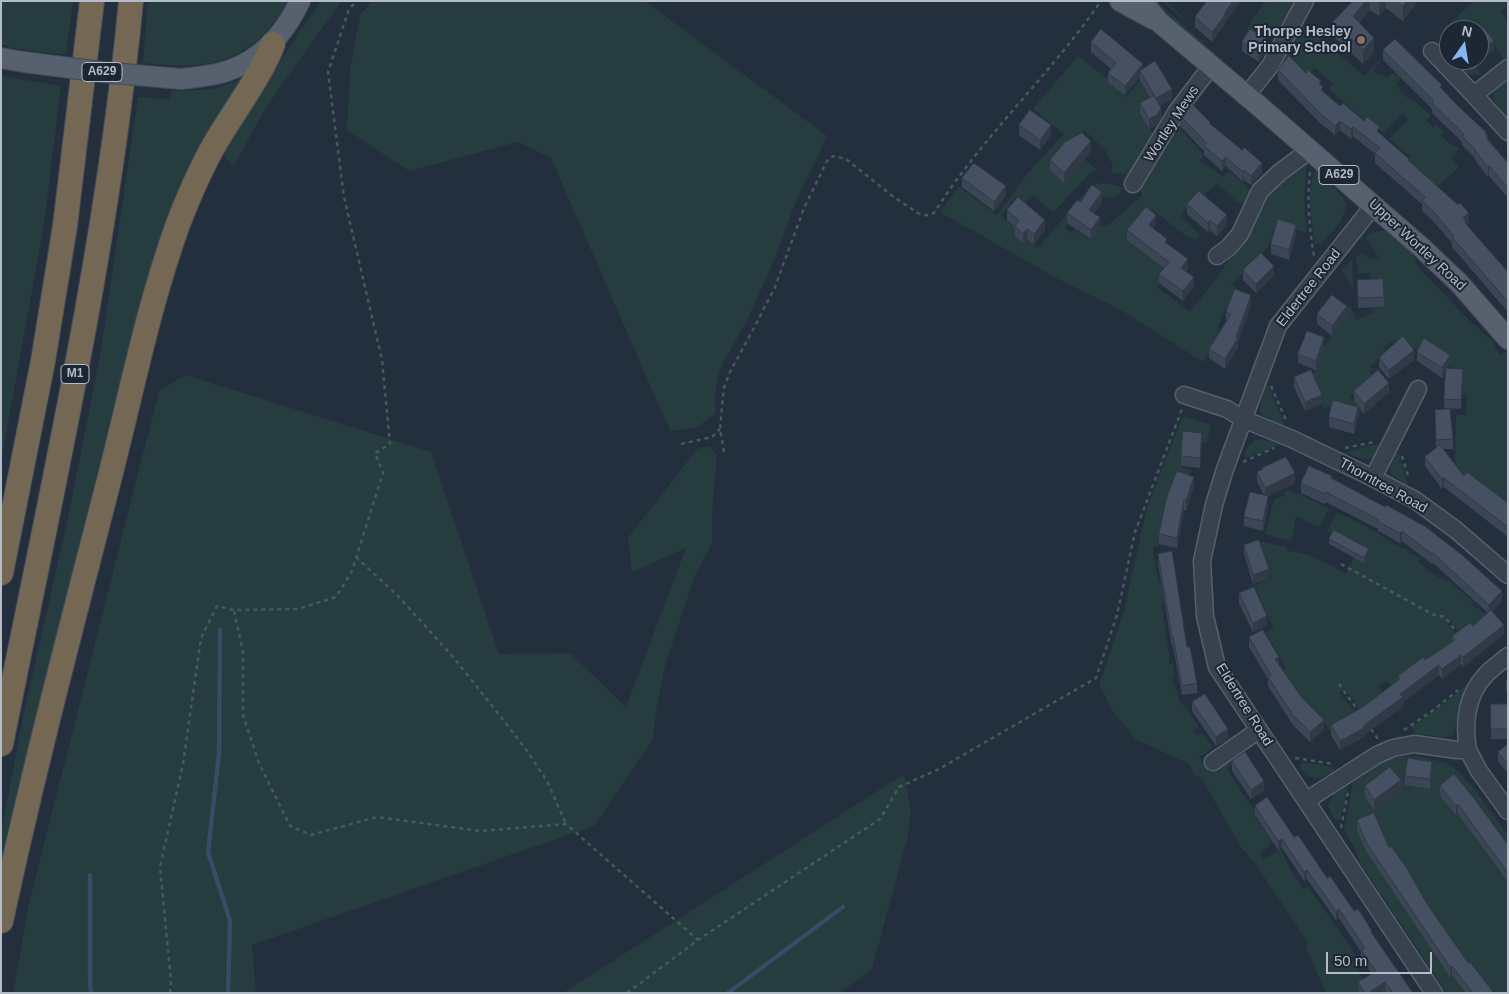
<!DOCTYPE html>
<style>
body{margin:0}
#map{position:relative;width:1509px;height:994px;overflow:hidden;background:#242f3e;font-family:Helvetica,sans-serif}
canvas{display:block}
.frame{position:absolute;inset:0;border:2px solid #b4bcc9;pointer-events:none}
.north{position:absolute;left:1439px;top:20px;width:50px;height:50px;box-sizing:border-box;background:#1d2633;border:1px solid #59626f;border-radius:50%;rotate:13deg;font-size:14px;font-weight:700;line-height:20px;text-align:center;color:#b4bcc9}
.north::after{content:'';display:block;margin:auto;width:18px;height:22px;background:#8ab4f8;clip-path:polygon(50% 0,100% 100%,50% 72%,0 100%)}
.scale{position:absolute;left:1326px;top:952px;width:106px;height:22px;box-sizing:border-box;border:2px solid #b4bcc9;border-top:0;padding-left:6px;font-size:15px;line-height:18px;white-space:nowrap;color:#b4bcc9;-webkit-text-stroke:4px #1d2633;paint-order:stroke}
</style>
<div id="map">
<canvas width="1509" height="994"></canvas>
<div class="frame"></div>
<div class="north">N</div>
<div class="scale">50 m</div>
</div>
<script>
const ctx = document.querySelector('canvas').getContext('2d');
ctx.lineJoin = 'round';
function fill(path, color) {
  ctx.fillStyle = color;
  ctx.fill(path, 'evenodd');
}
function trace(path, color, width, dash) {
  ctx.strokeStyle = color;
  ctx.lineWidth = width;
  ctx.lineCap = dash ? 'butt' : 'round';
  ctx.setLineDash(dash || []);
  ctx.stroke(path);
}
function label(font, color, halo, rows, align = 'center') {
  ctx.font = font + ' Helvetica,sans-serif';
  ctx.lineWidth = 4;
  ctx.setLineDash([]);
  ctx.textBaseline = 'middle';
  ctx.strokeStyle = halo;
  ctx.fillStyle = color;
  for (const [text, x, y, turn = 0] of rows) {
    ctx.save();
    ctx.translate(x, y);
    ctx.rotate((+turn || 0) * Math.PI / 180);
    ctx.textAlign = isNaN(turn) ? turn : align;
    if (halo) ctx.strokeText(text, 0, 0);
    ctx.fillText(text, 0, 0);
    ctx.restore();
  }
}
fill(new Path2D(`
 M1 1H73L66 55 11 48 1 44Z
 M148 1H287C272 34 241 59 205 64 184 67 164 65 143 63Z
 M321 1H342L284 81 261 116 234 166 225 158 226 140Z
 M372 1H645L827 136 794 206 773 263 747 321 725 359 717 379 715 399 716 413 696 428 670 431 551 158 518 142 409 171 347 130 350 70 360 15Z
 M1153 1H1156L1226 63 1206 49Z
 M1161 1H1166L1194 28Z
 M1266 1H1297L1277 39 1264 32 1246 29Z
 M1474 1H1508V4L1501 12 1508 21V56L1504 59 1484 33 1479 37V30H1449V39L1442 31Z
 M1304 24 1364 76 1381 58 1380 62 1373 70 1375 73 1387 77 1391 74H1395L1401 79 1397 83 1401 92 1411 101 1413 100 1431 115 1426 120 1433 128 1437 125 1445 132 1441 136 1450 144 1460 148 1451 158 1459 167 1435 189 1407 163 1411 157 1390 139 1408 119 1403 113 1384 133 1369 121 1367 123 1329 89 1333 84 1315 68 1307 77 1284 56Z
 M1078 56 1110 81 1109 83 1127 97 1140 80 1154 105 1149 129 1156 135 1133 176 1111 172 1113 166 1106 151 1084 130 1050 170 1084 159 1098 170 1089 174 1053 213 1032 195 1024 203 1016 197 1001 216 1019 230 1023 243 1027 239 1038 248 1089 188C1100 180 1111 183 1123 188 1116 202 1106 199 1095 193L1077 210 1067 223 1068 225 1065 228 1072 233 1075 229 1091 239 1100 226 1108 225 1142 196 1140 185 1175 123 1204 155 1200 161 1223 177 1229 171 1254 193 1248 205 1238 203 1217 183 1203 196 1191 201 1181 216 1201 235 1196 240 1186 236 1153 210 1146 216 1127 240 1169 271 1157 287 1190 312C1199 300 1209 288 1218 276 1246 236 1262 187 1307 163L1304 201 1307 233 1277 224 1266 250 1231 284 1237 288 1228 310 1225 309 1218 327 1220 334 1203 362 1121 310 1058 279 940 212 959 187 997 215 1028 173 1064 134 1033 109Z
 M1452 60H1471L1482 74C1468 78 1461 70 1452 60Z
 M1 76 61 86 44 225 1 461Z
 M242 79 203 149 1 871V832L25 708 68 518 101 350 138 97 170 99 171 91 214 89Z
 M1508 80V113L1506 115C1490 98 1487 93 1508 80Z
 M1315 170C1323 178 1337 189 1343 198 1354 213 1330 233 1321 244H1315C1311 221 1307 193 1315 170Z
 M1378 231H1385L1391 234 1413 255 1418 267 1471 322 1496 344 1494 346 1500 355 1508 351V508L1465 477 1455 463 1456 415H1466L1467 395 1462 394 1463 374 1452 372 1450 364 1424 348 1422 342 1420 350 1411 347 1403 340 1392 341 1383 347 1387 352 1370 366 1372 368 1370 372 1374 378 1349 397 1354 401 1362 411 1358 417 1333 410 1328 406 1325 410 1311 380 1324 347 1347 316 1341 312 1350 306 1357 320 1373 313 1371 308 1384 307 1371 289 1369 273 1358 274 1356 256 1363 253 1367 257 1380 260 1366 238 1372 233Z
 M1352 260 1353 289 1341 269Z
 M186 375 431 452 499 654 570 653 626 707 686 548 632 572 628 538 697 449 709 446 717 455 712 515V543L694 578 665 666 656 710 653 739 594 826 252 945 256 993H13L29 903 159 391Z
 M1267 384 1286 427C1257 415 1255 414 1267 384Z
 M1183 416 1211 425 1207 443 1183 441 1181 468 1191 470 1189 477 1170 491 1159 531 1161 532 1158 547 1154 546 1153 550 1159 583H1161L1164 599 1162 605 1170 664H1173L1175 677 1172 678 1181 704 1186 707 1199 727 1193 731 1197 736 1202 732 1213 748 1199 757 1209 772 1231 758 1234 763 1227 768C1232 777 1249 806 1257 811L1255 817 1272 842 1269 844 1270 846 1260 853 1264 860 1280 849 1290 869 1303 889 1308 886 1356 955 1351 958 1368 986 1359 991V993H1326L1306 947 1309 944 1256 865 1241 847 1202 779 1194 774 1189 764 1135 739 1113 711 1099 685 1124 611 1147 508Z
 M1257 439 1268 440 1279 445 1244 459C1246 450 1248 444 1257 439Z
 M1380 443C1379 465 1362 460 1347 453V452Z
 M1396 453 1399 454 1407 484 1392 475 1390 468Z
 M1289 490 1329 508 1319 527 1296 516 1291 541 1265 534 1274 500 1285 495 1284 492Z
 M1337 512 1371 529 1403 549 1404 548 1420 559 1418 562 1439 578 1441 577 1448 582 1449 581 1474 602 1471 605 1476 609 1478 607 1489 619 1462 636 1449 619 1446 621 1458 638 1391 687 1387 681 1379 686 1383 694 1360 710 1345 689 1339 693 1357 714 1327 731 1328 727 1307 705 1283 670 1286 668 1266 632 1274 628 1264 609 1255 585 1271 579 1258 541 1286 547 1288 551C1309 552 1327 564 1346 574L1359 548 1327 531Z
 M1465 686 1467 687 1460 707 1455 730 1453 734 1444 738 1428 735H1416L1411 727 1444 704Z
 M1409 756 1422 757 1447 763 1458 771 1472 786 1508 835V993H1447L1362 866 1353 845 1344 831 1353 783 1380 764 1393 758Z
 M1303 762 1334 767V771C1317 781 1310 782 1299 765Z
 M904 774 911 811 907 840 872 969 840 993H563Z
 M1348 785 1341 818 1336 821 1331 813 1328 806 1334 793Z`), '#263c3f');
trace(new Path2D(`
 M220 630 219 754 208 852 230 921 228 993
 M90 875V979L91 993
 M728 993 843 907`), '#394c67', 4.5);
const minor = new Path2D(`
 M1432 51 1474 95
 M1508 68 1474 95 1508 132
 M1247 95 1270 66 1305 1
 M1133 184 1177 111 1212 65
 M1374 205 1278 326 1225 469 1214 505 1202 561 1205 616 1217 667 1434 993
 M1217 256 1229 247 1240 234 1260 191 1280 172 1310 150
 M1184 395 1227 409 1243 419 1292 439 1373 478 1415 500 1456 530 1508 575
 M1373 478 1418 389
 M1468 750 1479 771 1508 811
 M1213 762 1259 730
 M1307 800 1377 755 1393 748 1414 744 1457 750H1468C1464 725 1466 697 1484 677 1490 669 1500 663 1508 656`);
const major = new Path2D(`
 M1120 1 1153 19
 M1142 1 1159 22 1259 106 1421 247 1459 283 1508 339
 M1 58 24 62
 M181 79C197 77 215 76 230 70 264 58 285 33 300 1`);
const highway = new Path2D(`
 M1 573 43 361 65 226 92 1
 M1 744C50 497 107 252 131 1
 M1 921C32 776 70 632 107 488 130 400 147 310 178 224 190 193 204 160 222 132 240 103 260 76 273 44`);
trace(minor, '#565f6c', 19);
trace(major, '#414a57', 22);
trace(highway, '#434c59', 26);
trace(new Path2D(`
 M1310 172C1307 201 1309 227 1314 256
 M1271 386 1286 420
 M681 444 712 437 720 429
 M1345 448 1374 442
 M724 452 720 429 722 406 724 388 730 372 755 326 775 287 804 208 827 161 833 156 846 159 891 195 918 213C924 216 928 216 934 213 982 137 1050 75 1101 1
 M1402 456 1409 479
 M1243 462 1274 448
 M356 557 398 596 454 658 497 712 525 748 547 781 566 824
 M1341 564 1434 615 1445 617 1458 634
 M234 611 243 652V715L259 763 290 826 311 835 377 817 480 831 566 824 698 940
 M1339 684 1359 712
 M1371 729 1378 739
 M1404 730 1435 709 1458 690
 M1295 758 1334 764
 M1341 828 1348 792
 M170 993 171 981 160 867 183 764 201 638 217 606 234 610 298 609 336 597 352 571 383 473 375 453 390 444 382 360 344 197 328 72 349 9 357 1
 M627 993 698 940 880 819 899 787 939 769 1096 678 1117 615 1135 532 1182 409`), '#44595c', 2.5, [4, 4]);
trace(minor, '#38414e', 16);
trace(major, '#56606e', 20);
trace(highway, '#746855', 24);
const majorBridge = new Path2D(`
 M24 62 102 72 181 79`);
trace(majorBridge, '#414a57', 22, []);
trace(majorBridge, '#56606e', 20);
fill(new Path2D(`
 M1207 1H1241L1225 22V24L1212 42 1195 27V17Z
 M1351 1H1418L1403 21 1386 8 1379 16 1370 10 1359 23 1374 52 1363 64 1333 36V22L1351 4Z
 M1091 42 1143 69 1172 99 1160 106 1161 118 1157 125 1149 129 1140 113V103L1150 98 1140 80V77L1125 95 1108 83V73L1111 69 1091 52Z
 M1242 42 1267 49 1259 62 1242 51Z
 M1383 50 1442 89 1459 107 1487 133 1488 139 1508 163V198L1489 176 1488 177 1475 160V158L1462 145V142L1432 113V109L1383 60Z
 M1278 70 1306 73 1321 85 1323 91 1340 106 1380 134 1409 161 1469 223 1467 225 1508 272V312L1452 247V243L1433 221 1422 211V204L1375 163V154L1353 136 1351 139 1340 130 1335 135 1320 123 1278 80Z
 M1180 116 1210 124 1262 173 1251 185 1244 180 1243 182 1226 166 1222 171 1204 155V151L1180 126Z
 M1019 125 1051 135 1040 150 1019 135Z
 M1091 151 1064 183 1050 170V160Z
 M962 178 1006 195 994 211 962 187Z
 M1080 202H1102L1094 213 1100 226 1091 239 1067 223V213Z
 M1187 204 1227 225 1217 236 1210 230 1208 232 1187 214Z
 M1007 210 1045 230 1034 244 1027 239 1023 243 1015 236V227L1007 220Z
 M1156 224 1153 228 1188 269 1186 271 1194 286 1183 301 1159 283V274L1164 268 1127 240V230Z
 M1296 235 1289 260 1271 254V244Z
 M1243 270 1274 275 1256 293 1243 280Z
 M1357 280 1384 297V307L1358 308Z
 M1251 305 1238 342V347L1225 369 1209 358V349L1226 322V312Z
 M1317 314 1347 316 1332 336 1317 324Z
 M1324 347 1316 370 1298 363V354Z
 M1417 352 1450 365 1448 368 1463 379 1461 409 1444 408 1446 372 1442 378 1417 361Z
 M1379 358 1414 360 1389 379 1379 367Z
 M1294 377 1322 404 1305 411 1294 387Z
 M1354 391 1389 392 1364 414 1354 401Z
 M1435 410 1453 439V449H1443L1464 476 1508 503V537L1444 487 1442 489 1425 466V457L1436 448Z
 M1329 417H1358L1354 434 1329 427Z
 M1202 442 1200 468 1181 466V456Z
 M1262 468 1295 483 1268 496V506L1263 531 1244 526V517L1264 495 1257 482V472L1262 470Z
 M1332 479 1502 601 1492 611 1504 634 1463 667 1461 664 1442 679 1439 675 1403 702V707L1364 735V737L1340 750 1331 735V725L1363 707 1398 681V676L1425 660 1452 642V636L1473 626 1488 613 1433 563 1432 564 1402 541 1400 543 1378 531V529L1326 502 1325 504 1301 493V483Z
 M1194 486 1186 511 1184 510 1177 548 1159 544V534Z
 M1329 539 1369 554 1364 563 1329 544Z
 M1244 545 1269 579 1253 584 1244 554Z
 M1158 554 1187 647 1197 683V693L1182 695 1173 647H1172L1158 563Z
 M1239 593 1267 625 1253 632 1239 603Z
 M1249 637 1279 665 1324 729 1310 742 1293 725 1268 686V679L1249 647Z
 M1508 679V692L1506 690V680Z
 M1192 702 1228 738 1216 746 1192 711Z
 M1491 704H1508V739H1491Z
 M1508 744V774L1498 761V752Z
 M1232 761 1264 791 1251 799 1232 771Z
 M1432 772 1430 789 1405 785V776Z
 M1365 786 1401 790 1374 810 1365 796Z
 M1440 786 1508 845V882L1458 814 1456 815 1440 796Z
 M1255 806 1294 837 1372 933 1413 993H1386L1385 991 1383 993H1359L1358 982 1372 974 1361 959V952L1339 918 1336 920 1307 879 1304 881 1282 848 1278 850 1255 815Z
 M1357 820 1389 848 1468 963 1494 993H1466L1452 975 1450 977 1366 851 1357 830Z`), '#3b4654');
fill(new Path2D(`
 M1233 1H1241L1225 22V24L1212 42V32L1224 14Z
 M1366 1H1370V10L1353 31V16Z
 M1379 1H1386V8L1379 16Z
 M1407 1H1418L1403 21V6Z
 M1374 38V52L1363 64V50Z
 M1267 39V49L1259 62V52Z
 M1494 41V50L1477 63V60H1479V51Z
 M1143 64V74L1140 71V77L1125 95V86Z
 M1172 89V99L1156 108V98Z
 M1161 108V118L1157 125 1149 129V119Z
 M1340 121V130L1335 135V126Z
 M1051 125V135L1040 150V140Z
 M1353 127V136L1351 139V129Z
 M1091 141V151L1064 183V173Z
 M1226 157V166L1222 171V161Z
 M1262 163V173L1251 185V176Z
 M1489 166V176L1488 177V167Z
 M1244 170V180L1243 182V172Z
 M1006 186V195L994 211V202Z
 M1102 192V202L1089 220V210Z
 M1469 213V223L1466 225 1463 218Z
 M1156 215V224L1149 235V225Z
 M1227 215V225L1217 236V226Z
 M1100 217V226L1091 239V230Z
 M1045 220V230L1034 244V234Z
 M1210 220V230L1208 232V223Z
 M1296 225V235L1289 260V250Z
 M1027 229V239L1023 243V234Z
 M1188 259V269L1181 277V268Z
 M1274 266V275L1256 293V284Z
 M1194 277V286L1183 301V291Z
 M1251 295V305L1238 342V347L1225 369V359L1236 337Z
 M1347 306V316L1332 336V326Z
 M1324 337V347L1316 370V361Z
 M1414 350V360L1389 379V370Z
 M1450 355V365L1442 378V368Z
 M1389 383V392L1364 414V404Z
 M1322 395V404L1305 411V402Z
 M1358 407V417L1354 434V424Z
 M1202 433V442L1200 468V458Z
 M1295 473V483L1265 497V488Z
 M1194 477V486L1186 511V501Z
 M1444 478V487L1442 489V479Z
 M1268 496V506L1263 531V521Z
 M1184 500V510L1177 548V538Z
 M1402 531V541L1400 543V533Z
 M1369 549V554L1364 563V558Z
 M1269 569V579L1253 584V575Z
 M1502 591V601L1489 615V605Z
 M1267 616V625L1253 632V623Z
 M1504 625V634L1463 667V657Z
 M1461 655V664L1442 679V669Z
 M1279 657V667L1275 659Z
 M1439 665V675L1403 702V707L1364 735V737L1340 750V741L1363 726 1400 694Z
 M1324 720V729L1310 742V732Z
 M1228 729V738L1216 746V737Z
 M1432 762V772L1430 789V779Z
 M1401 780V790L1374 810V800Z
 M1264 781V791L1251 799V790Z
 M1458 804V814L1456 815V806Z
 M1282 839V848L1278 850V841Z
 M1307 870V879L1304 881V872Z
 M1339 909V918L1336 920V911Z
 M1452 966V975L1450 977V967Z
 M1385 982V991L1383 993H1368Z`), '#303945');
const building = new Path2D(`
 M1207 1H1233L1224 14 1225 15 1212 32 1195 17Z
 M1353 1H1366L1353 16 1374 38 1363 50 1333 22Z
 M1396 1H1407L1403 6Z
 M1483 27 1494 41 1479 51V30Z
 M1101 29 1143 64 1125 86 1108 73 1116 63 1091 42Z
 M1250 29 1267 39 1259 52 1242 42Z
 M1395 39 1442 85 1440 87 1459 107 1487 133 1485 134 1488 136 1486 138 1508 163V188L1489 166 1488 167 1475 151 1476 150 1462 136 1464 134 1432 103 1434 101 1383 50Z
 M1289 56 1306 73 1308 70 1321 81 1319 83 1323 87 1321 90 1340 106 1343 103 1364 121 1367 117 1380 127 1377 131 1409 159 1408 160 1458 205 1460 203 1469 213 1463 218 1466 221 1465 223 1508 272V302L1452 237 1454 236 1433 211 1422 201 1425 197 1375 153 1380 148 1353 127 1351 129 1340 121 1335 126 1320 113 1278 70Z
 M1155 61 1172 89 1156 98 1140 71Z
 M1154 96 1161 108 1157 115 1149 119 1140 103Z
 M1191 103 1210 122 1209 123 1242 150 1244 147 1262 163 1251 176 1244 170 1243 172 1226 157 1222 161 1204 146 1207 143 1180 116Z
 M1030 110 1051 125 1040 140 1019 125Z
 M1082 133 1091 141 1064 173 1050 160 1065 142Z
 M974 163 1006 186 994 202 962 178Z
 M1092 185 1102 192 1089 210 1100 217 1091 230 1067 213 1077 200 1080 202Z
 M1199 191 1227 215 1217 226 1210 220 1208 223 1187 204Z
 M1018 197 1045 220 1034 234 1027 229 1023 234 1015 226 1019 221 1007 210Z
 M1146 207 1156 215 1149 225 1167 239 1165 242 1188 259 1181 268 1194 277 1183 291 1159 274 1169 262 1127 230Z
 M1278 219 1296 225 1289 250 1271 244Z
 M1261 253 1274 266 1256 284 1243 270Z
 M1383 279 1384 297 1358 298 1357 280Z
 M1235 289 1251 295 1236 337 1238 338 1225 359 1209 349 1231 314 1226 312Z
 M1332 295 1347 306 1332 326 1317 314Z
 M1307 331 1324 337 1316 361 1298 354Z
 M1403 336 1414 350 1389 370 1379 358Z
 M1424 338 1450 355 1442 368 1417 352Z
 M1446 368 1463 369 1461 400 1444 399Z
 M1311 370 1322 395 1305 402 1294 377Z
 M1378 370 1389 383 1364 404 1354 391Z
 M1333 400 1358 407 1354 424 1329 417Z
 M1450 409 1453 439 1436 440 1435 410Z
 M1183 431 1202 433 1200 458 1181 456Z
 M1440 445 1464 476 1467 472 1508 503V527L1444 478 1442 479 1425 457Z
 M1286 457 1295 473 1265 488 1257 472 1263 469 1262 468Z
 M1309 466 1332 476 1331 478 1385 507 1386 505 1426 527 1462 555 1502 591 1489 605 1433 553 1432 554 1402 531 1400 533 1378 522 1379 520 1326 492 1325 494 1301 483Z
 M1177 471 1194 477 1186 501 1184 500 1177 538 1159 534 1166 500Z
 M1250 492 1268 496 1263 521 1244 517Z
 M1334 530 1369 549 1364 558 1329 539Z
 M1259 540 1269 569 1253 575 1244 545Z
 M1172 551 1187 647H1190L1197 683 1182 686 1173 637H1172L1158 554Z
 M1254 587 1267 616 1253 623 1239 593Z
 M1491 610 1504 625 1463 657 1461 655 1442 669 1439 665 1400 694 1403 697 1363 726 1364 728 1340 741 1331 725 1363 707 1400 679 1398 676 1423 657 1425 660 1455 640 1452 636 1470 623 1473 626Z
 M1263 630 1279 657 1275 659 1302 698 1324 720 1310 732 1293 715 1268 677 1271 675 1249 637Z
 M1205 694 1228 729 1216 737 1192 702Z
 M1491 704H1508V729H1491Z
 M1508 744V765L1498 752Z
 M1245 752 1264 781 1251 790 1232 761Z
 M1408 758 1432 762 1430 779 1405 776Z
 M1390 767 1401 780 1374 800 1365 786Z
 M1454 774 1473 797 1508 845V873L1458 804 1456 806 1440 786Z
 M1267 797 1294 837 1298 835 1327 878 1330 876 1354 911 1358 909 1372 931 1371 932 1413 993H1393L1385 982 1368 993H1365L1358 982 1376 971 1361 950 1365 948 1339 909 1336 911 1307 870 1304 872 1282 839 1278 841 1255 806Z
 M1374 813 1389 848 1391 846 1406 867 1427 904 1468 963 1470 962 1490 988 1494 993H1473L1452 966 1450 967 1366 842 1357 820Z`);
fill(building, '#455162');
trace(building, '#303945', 1);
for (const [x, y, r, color] of [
 [1361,40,5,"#8d6e63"]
]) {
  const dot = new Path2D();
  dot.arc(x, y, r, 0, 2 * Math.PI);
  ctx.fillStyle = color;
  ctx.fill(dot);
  trace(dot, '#1d2633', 2);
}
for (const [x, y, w] of [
 [102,72,40],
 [1339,175,40],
 [75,374,28]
]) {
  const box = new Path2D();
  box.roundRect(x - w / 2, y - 9.5, w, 19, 4);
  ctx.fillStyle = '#1d2633';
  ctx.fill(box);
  trace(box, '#b4bcc9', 1);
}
label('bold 12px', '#b4bcc9', null, [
 ["A629",102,72],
 ["A629",1339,175],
 ["M1",75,374]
]);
label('bold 14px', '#b4bcc9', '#1d2633', [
 ["Thorpe Hesley",1351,32],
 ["Primary School",1351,48]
], 'right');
label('14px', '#b4bcc9', '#1d2633', [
 ["Wortley Mews",1172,124,-57],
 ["Upper Wortley Road",1417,245,43],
 ["Eldertree Road",1309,288,-52],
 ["Thorntree Road",1383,486,29],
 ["Eldertree Road",1244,705,58]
]);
</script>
